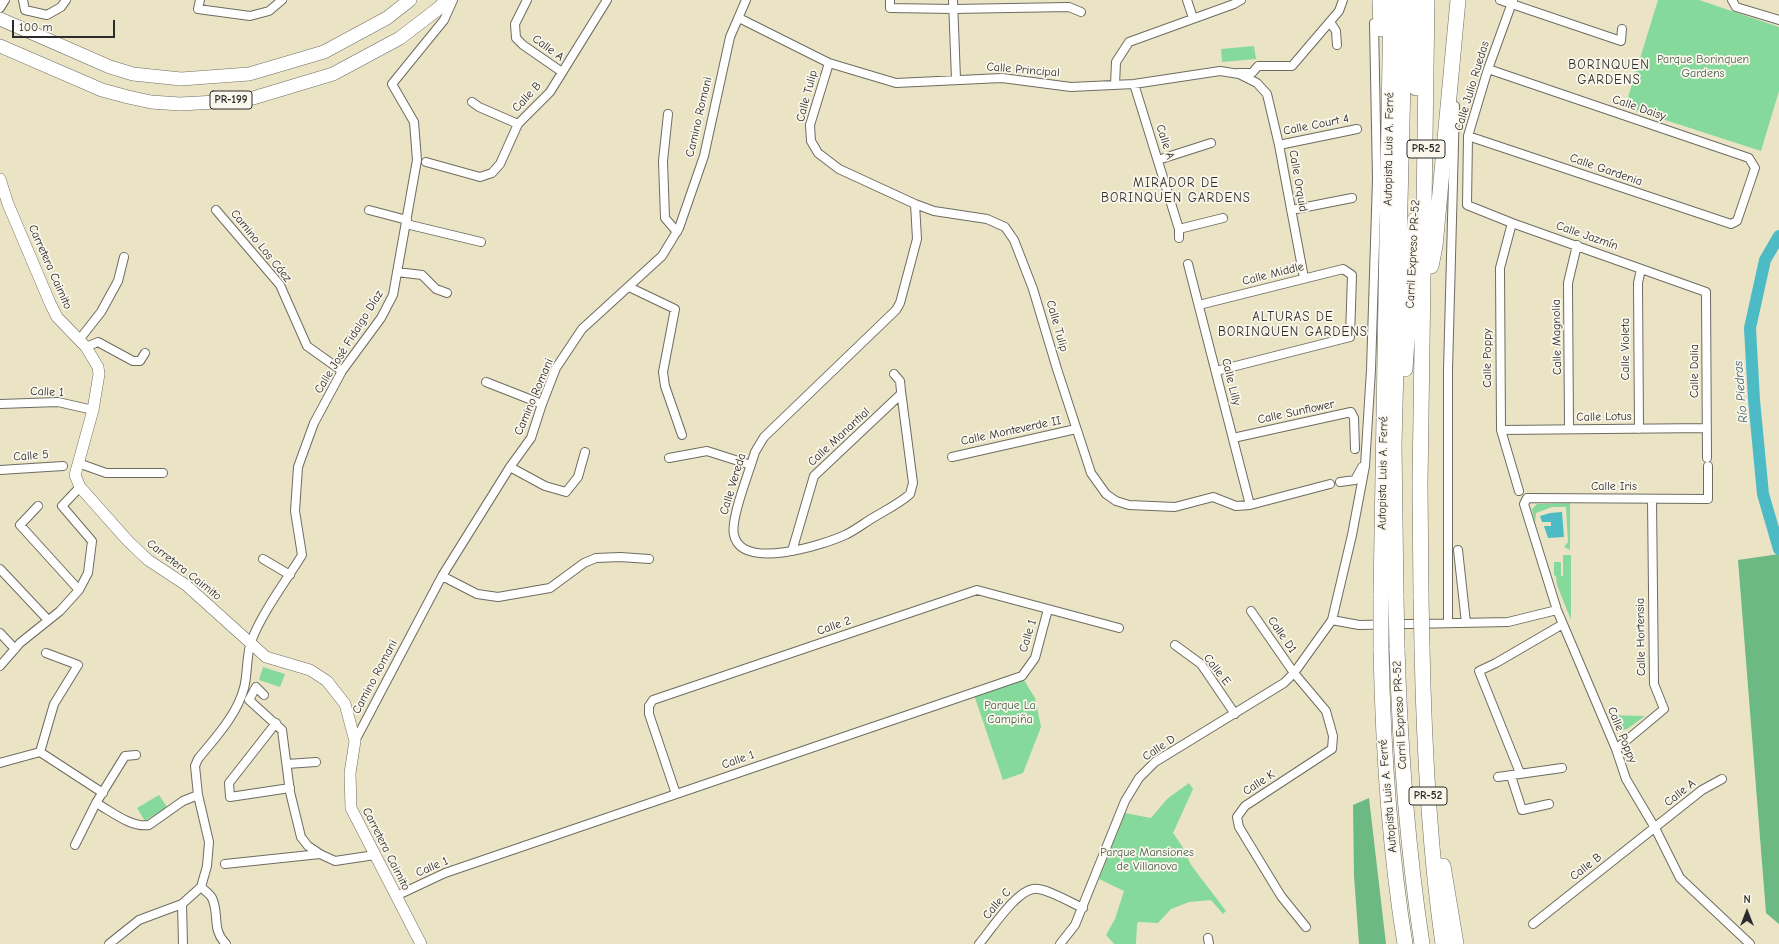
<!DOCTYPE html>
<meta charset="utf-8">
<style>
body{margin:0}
#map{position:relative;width:1779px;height:944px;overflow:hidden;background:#eae4c5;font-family:"Comic Neue",sans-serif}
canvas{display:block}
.north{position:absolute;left:1727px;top:892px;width:40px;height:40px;-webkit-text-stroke:3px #fbf7ec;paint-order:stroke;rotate:0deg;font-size:11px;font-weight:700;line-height:16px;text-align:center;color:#2b2b2b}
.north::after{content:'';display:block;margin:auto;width:14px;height:18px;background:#2b2b2b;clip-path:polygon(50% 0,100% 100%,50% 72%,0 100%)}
.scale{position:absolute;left:12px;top:20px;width:103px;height:18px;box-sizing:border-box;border:2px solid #2b2b2b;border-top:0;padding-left:5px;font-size:12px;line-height:14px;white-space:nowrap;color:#2b2b2b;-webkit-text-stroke:3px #fbf7ec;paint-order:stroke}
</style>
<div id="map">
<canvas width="1779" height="944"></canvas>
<div class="north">N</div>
<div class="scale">100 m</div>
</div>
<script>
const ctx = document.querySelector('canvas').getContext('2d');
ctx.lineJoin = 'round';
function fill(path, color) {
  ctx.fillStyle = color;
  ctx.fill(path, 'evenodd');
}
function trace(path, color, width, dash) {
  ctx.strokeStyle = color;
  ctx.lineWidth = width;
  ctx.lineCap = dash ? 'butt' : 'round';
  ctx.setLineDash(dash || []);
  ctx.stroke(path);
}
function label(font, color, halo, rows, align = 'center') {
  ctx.font = font + ' "Comic Neue",sans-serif';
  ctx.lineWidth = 3.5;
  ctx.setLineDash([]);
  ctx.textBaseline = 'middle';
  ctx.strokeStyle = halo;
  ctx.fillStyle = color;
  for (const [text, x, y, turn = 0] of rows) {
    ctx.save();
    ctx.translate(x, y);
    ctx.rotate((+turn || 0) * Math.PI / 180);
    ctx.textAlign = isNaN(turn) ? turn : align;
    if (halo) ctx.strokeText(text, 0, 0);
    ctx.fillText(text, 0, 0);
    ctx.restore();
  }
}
fill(new Path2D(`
 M1658 0H1699L1779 27V91L1761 151 1625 107Z
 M1254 46 1256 59 1222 62 1221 49Z
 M1570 503V550L1564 547 1568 542 1566 507H1552L1536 513 1535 523 1532 509 1537 504Z
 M1563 555H1571V620L1557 585 1556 576 1554 575V562H1561V576H1563Z
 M263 667 285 674 280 687 259 680Z
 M1022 677 1035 698 1041 727 1023 773 1003 780 974 695Z
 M1611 715 1641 716H1645L1627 729 1620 731 1617 729Z
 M1189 783 1193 789 1173 833 1182 846 1191 865 1226 911 1223 914 1211 900 1189 902 1171 909 1158 923 1138 922 1137 925 1136 944H1114L1106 935 1115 919 1124 891 1099 879 1125 813 1151 818 1167 799Z
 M159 795 167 807 145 821 137 808Z`), '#85d99b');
fill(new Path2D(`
 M1779 554V924L1766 913 1738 560Z
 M1369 798 1386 944H1359L1354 876 1353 805Z`), '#6cb983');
fill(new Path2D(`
 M1562 512 1564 537 1548 538 1544 526H1551V522H1542L1540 516 1550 513Z`), '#4dbbc5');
trace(new Path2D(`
 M1779 236 1765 260 1750 328 1754 400 1763 494 1779 549`), '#4dbbc5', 12);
const street = new Path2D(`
 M23 0 25 10 47 15 61 7 66 0
 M200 0 198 9 250 16 269 11 282 0
 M527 0 515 24 516 38 523 45 562 72
 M890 0V8L953 9 1069 7 1081 12
 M953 0 956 79
 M1187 0 1193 18
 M1500 0 1621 41 1622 29
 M1513 0 1488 69 1468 136 1467 205 1512 223 1706 292 1707 458
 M1732 0 1736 7 1779 20
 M0 8 5 0
 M739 18 829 63 896 83 1002 78 1071 87 1134 84 1220 71 1239 74 1257 83 1267 94 1279 145 1304 278
 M1330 22 1336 31 1337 45
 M829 63 810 125 811 141 818 153 839 169 915 204 934 211 987 219 1005 227 1014 240 1033 289 1057 369 1091 473 1106 494 1116 501 1129 505 1175 507 1213 497 1236 506 1250 505 1330 484
 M1238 73H1252L1258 66H1292L1339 11 1343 0
 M1134 84 1179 229V238
 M1115 85 1116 62 1129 42 1234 4 1241 0
 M472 102 479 107 518 124
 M668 114 663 161 665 218 677 232
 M1468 136 1731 224 1737 221 1755 168 1749 158 1488 69
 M1279 145 1357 129
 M1158 160 1211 143
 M426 162 480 177 492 173 500 164 518 124 550 92 607 0
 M216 210 280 285 307 346 342 371
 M369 210 407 220
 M1291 210 1352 198
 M1512 223 1500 268 1501 430 1519 491
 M406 224 481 242
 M1179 229 1223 218
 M1188 264 1250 505
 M397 272 422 275 436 289 447 293
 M629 287 675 309 663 372 665 386 682 435
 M1199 305 1343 269 1352 275 1350 337 1216 371
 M79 340 101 312 118 281 124 257
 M86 347 98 342 133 361H140L145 353
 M894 374 900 381 901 391 913 483 910 494C899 504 884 511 871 519 863 524 854 531 845 535 823 545 742 571 734 535 730 519 750 470 755 452L764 437 896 310 900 303 917 239 915 204
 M486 382 542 404
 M0 404 58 402 93 410
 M1569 429 1568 283 1577 245
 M1639 429 1638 283 1641 269
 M1501 430 1707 428
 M1233 438 1351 412 1354 418 1355 449
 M952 457 1076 429
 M669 458 707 451 751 465
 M78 463 106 473H163
 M1708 466V499L1527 498 1524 504 1557 610 1616 749 1626 779 1655 828 1680 878 1750 944
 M510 467 545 486 566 492 578 477 585 452
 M0 470 63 466
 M1340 482 1355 480 1362 467
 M38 506 20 525 79 590
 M1458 550 1466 623
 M792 551 814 476 901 394
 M263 559 290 575
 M0 569 48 620
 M442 576 477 594 498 597 550 588 584 563 596 558 620 557 649 559
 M1251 611 1294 673 1326 711 1333 736 1332 749 1245 806 1237 817 1239 827 1281 896 1306 927
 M1332 620 1359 625 1508 622 1557 610
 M1448 623V370L1455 106
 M0 633 15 649
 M1175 645 1201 664 1235 714
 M0 666 20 643 60 611 79 590 88 573 92 541 62 506 80 487
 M264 695 256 687 249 700 282 730 290 792 301 837 308 846 320 854
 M276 723 229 783 230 797 290 788
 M355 741 442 576 510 467 531 438 542 404 556 368 582 329 662 256 679 228 704 156 730 37 746 0
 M1616 749 1664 709 1654 684 1652 499
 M40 752 54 704 78 665 46 653
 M0 763 40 752 103 793
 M287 764 316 762
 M1520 773 1479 671 1496 663 1563 624
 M1511 776 1522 810 1549 804
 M1498 777 1562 768
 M676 794 649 714V706L653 700 977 590 1119 628
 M96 803C111 811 131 828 149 825L183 801 198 795
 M75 845 96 803 125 756 136 755
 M225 864 320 854 335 861 375 855
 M201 887C204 890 210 894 212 898 220 915 211 929 226 944
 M396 896 445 873 1022 676 1035 658 1048 609
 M1533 924 1702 790 1722 779
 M1208 938 1209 944
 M109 944 139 920 182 904
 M183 944 182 904 201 887 207 866 209 842 198 795 195 766 198 759C215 738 237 715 244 688 248 673 246 657 251 642 261 614 286 581 302 555L295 511 298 467 314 423 342 371 381 318 393 295 417 160 414 122 392 84 444 20 453 0
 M979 944C991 930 1015 892 1033 889 1045 887 1071 903 1083 908
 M1060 944 1075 925 1125 801 1139 778 1155 762 1284 683 1294 673 1332 620 1352 535 1365 466 1371 370 1377 179 1374 23`);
const secondary = new Path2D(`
 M0 179 8 204 50 303 57 317 86 347 98 367 99 374 93 410 75 475 80 487 128 541 148 560 186 585 266 657 310 670 327 681 345 704 355 741 350 773 351 808 421 944`);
const primary = new Path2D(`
 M0 19 110 67 133 74 181 79 249 74 324 52 387 18 410 0
 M0 46 102 90 128 97 151 102 180 104 217 102 253 98 333 74 400 38 439 8 447 0`);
const highway = new Path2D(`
 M1380 0 1381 29
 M1415 0 1416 88
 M1431 266 1435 246 1458 0
 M1405 369 1415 220
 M1381 595 1391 0
 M1396 596 1394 445 1405 0
 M1421 596 1420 484 1427 0
 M1422 647C1424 747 1429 846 1443 944
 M1397 648C1400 747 1407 846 1422 944
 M1381 649C1383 748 1389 846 1405 944
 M1443 866 1456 944`);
trace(street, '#6e6c61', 10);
trace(secondary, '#6e6c61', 12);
trace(primary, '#6e6c61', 14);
trace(highway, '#6e6c61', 16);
trace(street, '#fff', 8);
trace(secondary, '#fff', 11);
trace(primary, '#fff', 13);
trace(highway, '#fff', 15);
const highwayBridge = new Path2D(`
 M1381 595V649
 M1396 596 1397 648
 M1421 596 1422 647`);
trace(highwayBridge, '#6e6c61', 16, []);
trace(highwayBridge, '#fff', 15);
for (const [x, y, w] of [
 [231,100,42],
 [1426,149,38],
 [1428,796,38]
]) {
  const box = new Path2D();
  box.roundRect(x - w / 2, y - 9, w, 18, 3);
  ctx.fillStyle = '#fbf7ec';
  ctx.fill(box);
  trace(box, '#2b2b2b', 1);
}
label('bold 11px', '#2b2b2b', null, [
 ["PR-199",231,100],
 ["PR-52",1426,149],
 ["PR-52",1428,796]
]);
label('12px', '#2b2b2b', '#fbf7ec', [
 ["Calle A",548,48,36],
 ["Calle Principal",1023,70,5],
 ["Calle Julio Ruedas",1472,86,-73],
 ["Calle Tulip",807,96,-75],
 ["Calle B",527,97,-47],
 ["Calle Daisy",1639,108,19],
 ["Camino Romani",699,117,-77],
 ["Calle Court 4",1316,125,-11],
 ["Calle A",1165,142,72],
 ["Autopista Luis A. Ferré",1389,149,-89],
 ["Calle Gardenia",1606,170,19],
 ["Calle Orquid",1298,181,80],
 ["Calle Jazmín",1587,236,19],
 ["Camino Los Cáez",261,246,51],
 ["Carril Expreso PR-52",1413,254,-87],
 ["Carretera Caimito",50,267,66],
 ["Calle Middle",1273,274,-14],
 ["Calle Tulip",1057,326,74],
 ["Calle Magnolia",1557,337,-91],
 ["Calle José Fidalgo Díaz",349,342,-58],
 ["Calle Violeta",1626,349,-90],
 ["Calle Poppy",1488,358,-90],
 ["Calle Dalia",1695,371,-90],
 ["Calle Lilly",1231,382,76],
 ["Calle 1",47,392,2],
 ["Camino Romani",534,397,-67],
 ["Calle Sunflower",1296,412,-12],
 ["Calle Lotus",1604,417,-1],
 ["Calle Monteverde II",1011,431,-12],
 ["Calle Manantial",839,437,-43],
 ["Calle 5",31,456,-4],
 ["Autopista Luis A. Ferré",1383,473,-89],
 ["Calle Vereda",733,484,-73],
 ["Calle Iris",1614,487],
 ["Carretera Caimito",184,570,38],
 ["Calle 2",834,626,-19],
 ["Calle D1",1282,635,55],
 ["Calle 1",1028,636,-73],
 ["Calle Hortensia",1641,637,-91],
 ["Calle E",1217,670,52],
 ["Camino Romani",375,677,-62],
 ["Carril Expreso PR-52",1400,715,-93],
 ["Calle Poppy",1622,735,68],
 ["Calle D",1159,748,-34],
 ["Calle 1",738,760,-19],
 ["Calle K",1259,783,-33],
 ["Calle A",1680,793,-38],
 ["Autopista Luis A. Ferré",1388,796,-95],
 ["Carretera Caimito",386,849,63],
 ["Calle 1",432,867,-23],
 ["Calle B",1586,867,-38],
 ["Calle C",997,904,-49]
]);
label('12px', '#465f4d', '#fbf7ec', [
 ["Parque Borinquen",1703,60],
 ["Gardens",1703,74],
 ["Parque La",1010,706],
 ["Campiña",1010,720],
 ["Parque Mansiones",1147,853],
 ["de Villanova",1147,867]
]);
ctx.letterSpacing = '1px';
label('13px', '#2b2b2b', '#fbf7ec', [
 ["BORINQUEN",1609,65],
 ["GARDENS",1609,80],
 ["MIRADOR DE",1176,183],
 ["BORINQUEN GARDENS",1176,198],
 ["ALTURAS DE",1293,317],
 ["BORINQUEN GARDENS",1293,332]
]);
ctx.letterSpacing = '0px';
label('italic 13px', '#375d61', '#fbf7ec', [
 ["Río Piedras",1741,392,-95]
]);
</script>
